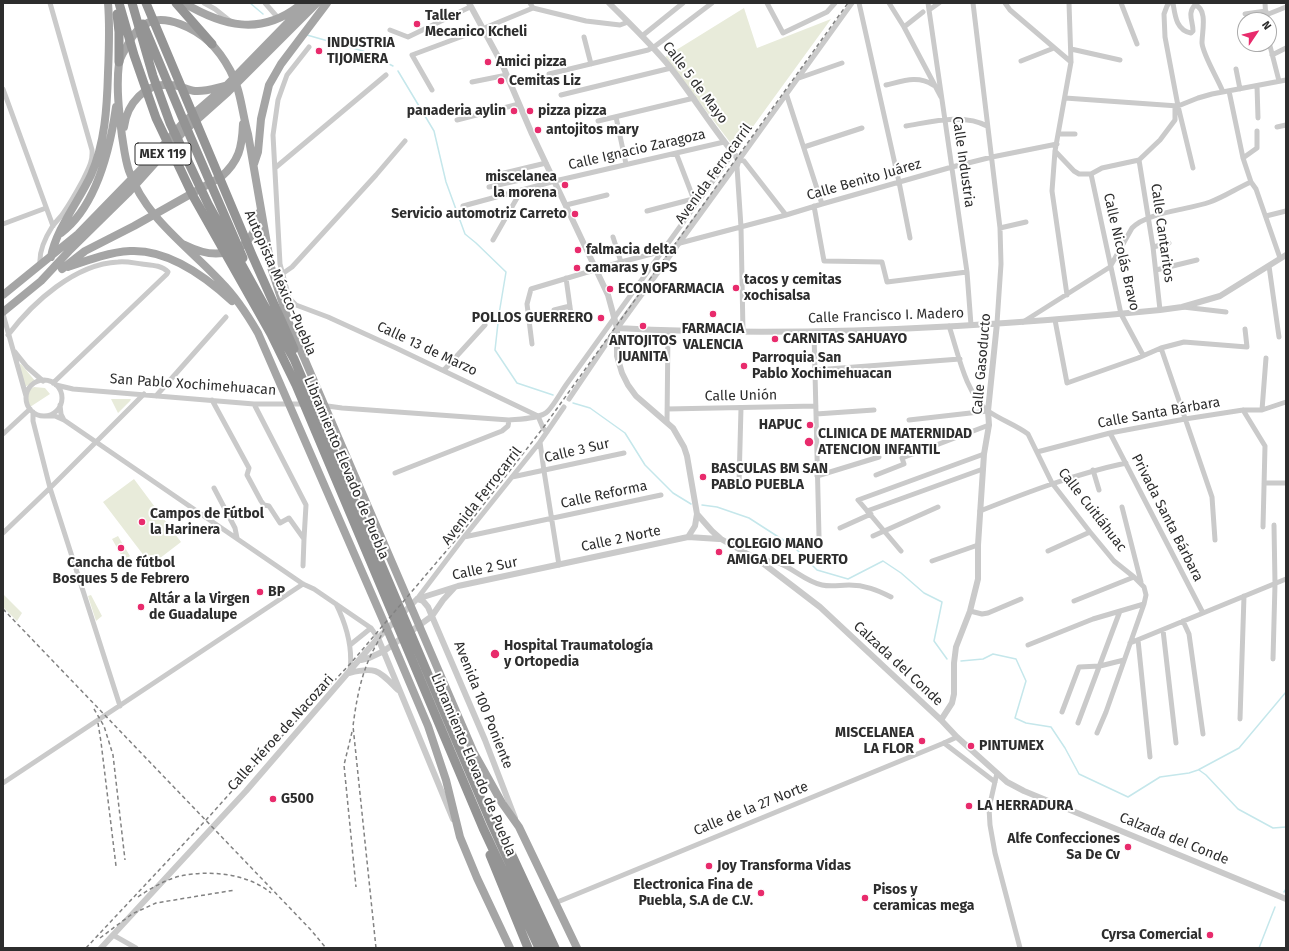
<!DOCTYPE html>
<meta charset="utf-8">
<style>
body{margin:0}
#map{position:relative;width:1289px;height:951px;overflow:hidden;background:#fff;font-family:"Fira Sans",sans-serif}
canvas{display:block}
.frame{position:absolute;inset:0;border:4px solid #2d2d2d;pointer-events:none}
.north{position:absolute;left:1237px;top:12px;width:40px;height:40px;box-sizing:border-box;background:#fff;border:1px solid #ababab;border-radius:50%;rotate:55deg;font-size:11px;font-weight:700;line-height:16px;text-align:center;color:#2d2d2d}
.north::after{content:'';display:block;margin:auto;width:14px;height:18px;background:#e82b6c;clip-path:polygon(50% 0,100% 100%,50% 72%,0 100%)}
</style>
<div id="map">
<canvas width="1289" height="951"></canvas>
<div class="frame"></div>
<div class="north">N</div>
</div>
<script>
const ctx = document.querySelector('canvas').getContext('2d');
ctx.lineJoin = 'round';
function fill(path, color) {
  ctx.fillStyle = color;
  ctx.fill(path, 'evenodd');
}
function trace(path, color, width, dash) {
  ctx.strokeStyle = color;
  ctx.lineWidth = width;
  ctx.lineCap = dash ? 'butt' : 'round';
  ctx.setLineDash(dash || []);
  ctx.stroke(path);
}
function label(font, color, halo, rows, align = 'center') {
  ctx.font = font + ' "Fira Sans",sans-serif';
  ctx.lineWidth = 4;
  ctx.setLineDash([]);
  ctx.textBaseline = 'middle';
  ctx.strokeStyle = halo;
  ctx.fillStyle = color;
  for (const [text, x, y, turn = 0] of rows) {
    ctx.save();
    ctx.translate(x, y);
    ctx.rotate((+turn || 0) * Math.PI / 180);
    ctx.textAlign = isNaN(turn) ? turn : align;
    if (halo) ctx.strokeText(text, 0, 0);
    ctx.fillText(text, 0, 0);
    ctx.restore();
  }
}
fill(new Path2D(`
 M744 8 757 48 831 19 736 150 665 57Z
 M21 364 36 382 24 387 18 365Z
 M34 387 45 388 50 394 30 407C26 400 26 391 34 387Z
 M111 399H131L130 401 118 413Z
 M134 479 181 542 151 565 103 502Z
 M118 536 130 556 124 560 112 539Z
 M3 594 22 613 17 621 3 607Z
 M91 595 102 616 96 621 88 596Z`), '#e8ebda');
trace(new Path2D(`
 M250 3 263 14
 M307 35 363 51 393 66
 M398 71 434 131 446 182 465 234 476 243 506 272 499 314 495 350 517 383 553 395
 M573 403 590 408 625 433 645 465 673 493 691 504
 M702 505 717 507 749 518 794 547 817 570 848 579 883 561 901 573 924 593 942 602 934 641 947 659
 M961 661 983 659 993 654 1016 659 1026 681 1015 718 1026 723 1051 727 1065 748 1079 774 1128 797 1160 777 1189 773 1198 770 1239 748 1286 692
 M1199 770 1206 775 1238 809 1273 828 1286 827
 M1284 892 1286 889
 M1259 948 1275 907`), '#c5e7eb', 1.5);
trace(new Path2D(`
 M204 3 215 9 230 21
 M265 3 279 19
 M530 3 533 8
 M767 3 783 33 827 12 835 3
 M859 3 899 182 910 238
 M889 3 904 27 941 97
 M928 3 967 272 971 325
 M973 3 1000 228 1001 264 997 323
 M1005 3 1010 10 1071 62
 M1121 3 1137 44
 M1169 3 1167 6 1164 14 1165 37 1178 106 1193 168
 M1173 3C1175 15 1176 30 1191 33L1193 31C1193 21 1187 13 1195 5 1208 9 1202 32 1202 43 1203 55 1218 79 1223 92
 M1265 3 1266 20
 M533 8 586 21 620 25 628 22
 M929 10 939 3
 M1245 14 1266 11
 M1266 15 1286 7
 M904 27 923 12
 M390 30 408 37 470 7
 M642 36 683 3
 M584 37 591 64
 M1269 42 1279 81
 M309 47 287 75 283 86 278 100 273 135 280 264 289 298 296 305 328 317 396 348 538 416 543 428 547 432
 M1071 49 1120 60
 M1272 55 1286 48
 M1021 61 1054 48
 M1236 69 1240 89
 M549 74 648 50 654 47 712 3
 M799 78 842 63
 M472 82 507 75
 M886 85C903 81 918 75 933 85
 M1257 86 1258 118
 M3 89 53 226
 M432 90 412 55 482 29 533 8
 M1229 91 1243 158 1251 182 1256 189 1280 258
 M786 93 822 204
 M561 95 671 68
 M1065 98 1178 106 1198 98 1212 94 1286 80
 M616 117 626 164
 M457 120 519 104
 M598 121 694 98
 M906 126C931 122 963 113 987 126
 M1277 127 1286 125
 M1059 134H1075
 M804 147 862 128
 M1055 151 1074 171 1079 174H1091L1102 168 1139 160 1160 140 1175 120V106
 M676 153 696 205
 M1243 158 1257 148V131
 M739 160 744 161 786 215
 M1139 160 1153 247 1160 310
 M275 168 386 75
 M1091 174 1121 314 1143 355
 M496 175 546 163
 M489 187 551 173
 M566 205 607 195
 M463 206 555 181 724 142
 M814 206 824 261 882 262 887 282 967 272
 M647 211 693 199
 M1266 216 1286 211
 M3 224 46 208
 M1000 228 1026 222
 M613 237 621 262
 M493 240 521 191
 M680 243 786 215 822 204 952 167 992 157 1057 144
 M1153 247 1169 243
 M40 264C39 251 45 238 52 227 56 221 61 217 64 212 71 202 77 191 83 180 88 169 93 162 92 150L50 3
 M1269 266 1279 337
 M1156 270 1197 260
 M282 274 292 267 376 175 405 141
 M566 278 571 314
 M1067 295 1052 191 1055 151 1071 62 1069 3
 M1183 307 1226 312
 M554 310 570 306
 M3 314 26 396
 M1055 320 1067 383 1138 358 1161 348 1184 342 1247 347 1245 329
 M1023 322 1110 267 1132 228C1147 212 1188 210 1210 202 1224 197 1237 188 1251 182
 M949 326C958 352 965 393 988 411 1001 420 1016 425 1028 434L1052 483 1090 532 1114 561 1134 577 1144 587 1146 595 1144 604 1106 712 1097 733
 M743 332 741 227 737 167 739 160 852 3
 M814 332 819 536
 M8 335C33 302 75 264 118 262 126 261 134 263 142 264 150 265 162 265 168 272L167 274 53 383
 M532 344 527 304 531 289 621 262 663 251
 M1161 348 1212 497 1215 540
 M15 352 27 367 43 381
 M444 370 485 325
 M815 370 960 359
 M26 398a18 18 0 1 1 36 0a18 18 0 1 1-36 0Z
 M56 385 73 389 254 404H305
 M156 396 226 317
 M569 399 617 328
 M212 400 249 468 247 475 261 501 264 505 269 506 280 523 289 518 304 539 303 566
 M254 404 306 505 304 539
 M313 404 342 408 509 420C519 419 541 419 548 411 554 405 561 392 566 385L733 153
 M60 405 61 414 64 420
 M667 409 816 406
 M1243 410 1265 446 1263 527
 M1262 410 1266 358
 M33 412V421L50 488 120 706
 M816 414 874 410
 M46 416H55L64 420 303 584 314 589 371 628 378 638
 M909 420 988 411
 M667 422 668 331
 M1110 433 1203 613
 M3 434 30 409
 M540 442 544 471 559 565
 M1037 452 1110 433 1185 419 1243 410H1262L1286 402
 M1093 470 1099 490
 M395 473 502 431 508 426 509 420
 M876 475 904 464 902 458 989 425
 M817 476 879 457
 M512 477 624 453
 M739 483 741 408
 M1264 483H1286
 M214 488 235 528 237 538
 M1122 507 1141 582
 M867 511 983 469
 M980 511C1028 492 1075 474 1126 463
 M840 528 871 514
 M3 533 50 488 144 394
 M873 536 938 507
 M464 537 661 495
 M901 551 858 500 984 454
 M1048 551 1090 532
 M760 561C785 557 799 580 822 585 831 587 840 585 849 585 865 585 877 590 891 597
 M932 561 978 545
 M417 599 464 537 540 442 564 407
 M1074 601 1134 577
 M336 604C347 626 353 647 350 671
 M970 611 982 614 988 613 1021 599
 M1183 621 1189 634 1203 734
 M1163 630 1176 743
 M1138 640 1150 757
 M1130 643 1286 579
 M350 645 371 628
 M1028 645 1093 619 1144 604
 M1273 659 1275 584 1274 525
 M1062 712 1079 667 1100 666 1124 660
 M1240 719 1244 596
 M1078 723 1120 611
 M944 743 995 782
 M997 773 989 808 990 825 995 853 1020 948
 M3 783 303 584
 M555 903 944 743 957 737
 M113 935 136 948`), '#cacaca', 5);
trace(new Path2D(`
 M469 3 502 64 532 134 608 295 617 328V356L622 373 628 385 636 396 673 428 684 447 687 456 697 514 712 531 721 539 760 561 820 607 941 720 957 737 1007 782 1024 791 1286 899
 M609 3C630 24 651 44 670 67 694 97 714 131 739 160L617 328
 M617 328C798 338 980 328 1160 310L1182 307 1220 296 1286 255
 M688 537 695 526 697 514
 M417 599 423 601 428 607 485 740 515 818
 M378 638 453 819
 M361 660 369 658 384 651 432 616 443 600 454 588
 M349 673C377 666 379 671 398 690
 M941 720 952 703 954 694V663L956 647 970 611 978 579V545L984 454 989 425 988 411 997 323
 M101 948 246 791 378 638 417 599 458 586 688 537 719 539`), '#cacaca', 6);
trace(new Path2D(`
 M184 3C223 26 260 36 299 6
 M124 127C127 104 145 82 171 85 180 85 187 90 195 91 205 92 216 88 225 86
 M254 164 258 152 261 119 269 85 281 64 327 3
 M61 233C97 206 110 149 116 107
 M185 245C199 252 215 257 230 251
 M242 246C253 238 257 226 259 213
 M51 257C56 229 79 201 91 175 105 143 107 108 108 73 109 50 110 26 108 3
 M68 267C88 260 110 252 130 251 168 249 206 277 232 301
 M62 269 85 251 134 226 221 177C239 161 242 148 243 124
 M3 295 78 234 152 158 183 123 227 85 307 3
 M3 312 41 281 69 251 128 193 182 133 228 92 317 3
 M510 948 477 878 460 837 446 780 428 726 383 620 258 333C247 314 236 297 221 282 188 246 146 219 129 171 125 159 124 148 122 136 119 112 116 87 119 63 120 57 125 50 128 44 140 21 156 15 180 24 204 33 218 48 230 70 241 90 242 113 248 134L271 267 289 323 474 753 502 803 519 827 577 948`), '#a5a5a5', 8);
trace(new Path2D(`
 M119 3 134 55 156 118 193 196 271 334 296 385 483 828 539 948
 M132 3 153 76 170 123 208 204 294 359 492 825 548 948
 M146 3 252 255 294 349
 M176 3 212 44
 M117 14 119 32V62
 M143 24 190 136 243 258
 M510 851 555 948
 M490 855 528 948`), '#949494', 9);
trace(new Path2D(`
 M3 609 311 930 326 948
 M94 709 104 726 113 755 125 860
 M98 723 101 742 116 866
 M352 732 344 765 356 887
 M138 897C151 888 165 880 180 876 209 870 247 873 271 893
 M100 938 132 914 156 903 235 890
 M86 948 206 820 269 750 351 663 459 536 543 428 848 3
 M376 948 353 726C356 703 360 679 370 657 374 648 380 639 384 629`), '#828282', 1.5, [4, 3]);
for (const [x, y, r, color] of [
 [417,24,4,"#e82b6c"],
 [319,51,4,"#e82b6c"],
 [488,62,4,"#e82b6c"],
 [501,81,4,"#e82b6c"],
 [514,111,4,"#e82b6c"],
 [530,111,4,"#e82b6c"],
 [538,130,4,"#e82b6c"],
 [565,185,4,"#e82b6c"],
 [575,214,4,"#e82b6c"],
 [578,250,4,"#e82b6c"],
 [577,268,4,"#e82b6c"],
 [736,288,4,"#e82b6c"],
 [610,289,4,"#e82b6c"],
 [713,314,4,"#e82b6c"],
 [601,318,4,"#e82b6c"],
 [643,326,4,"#e82b6c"],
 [775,339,4,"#e82b6c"],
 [744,366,4,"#e82b6c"],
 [810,425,4,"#e82b6c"],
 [809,442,5,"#e82b6c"],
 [703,477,4,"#e82b6c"],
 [142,522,4,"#e82b6c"],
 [121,548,4,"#e82b6c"],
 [719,552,4,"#e82b6c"],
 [260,592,4,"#e82b6c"],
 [141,607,4,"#e82b6c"],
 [495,654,5,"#e82b6c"],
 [922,741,4,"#e82b6c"],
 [971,746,4,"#e82b6c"],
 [273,799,4,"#e82b6c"],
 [969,806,4,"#e82b6c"],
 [1128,847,4,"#e82b6c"],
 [709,866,4,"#e82b6c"],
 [761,893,4,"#e82b6c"],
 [865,898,4,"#e82b6c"],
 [1210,935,4,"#e82b6c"]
]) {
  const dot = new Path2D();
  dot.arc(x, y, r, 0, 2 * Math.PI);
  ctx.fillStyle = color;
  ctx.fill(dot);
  trace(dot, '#fff', 1.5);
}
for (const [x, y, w] of [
 [163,154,56]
]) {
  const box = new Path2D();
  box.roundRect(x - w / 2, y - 11, w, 22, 3);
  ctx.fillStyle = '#fff';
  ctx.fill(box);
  trace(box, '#2d2d2d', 1);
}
label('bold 13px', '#2d2d2d', null, [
 ["MEX 119",163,154]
]);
label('bold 14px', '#2d2d2d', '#fff', [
 ["Taller",425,16],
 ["Mecanico Kcheli",425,32],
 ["INDUSTRIA",327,43],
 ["TIJOMERA",327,59],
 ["Amici pizza",496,62],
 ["Cemitas Liz",509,81],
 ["panaderia aylin",506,111,"right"],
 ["pizza pizza",538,111],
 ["antojitos mary",546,130],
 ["miscelanea",557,177,"right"],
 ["la morena",557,193,"right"],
 ["Servicio automotriz Carreto",567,214,"right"],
 ["falmacia delta",586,250],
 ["camaras y GPS",585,268],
 ["tacos y cemitas",744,280],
 ["xochisalsa",744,296],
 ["ECONOFARMACIA",618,289],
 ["POLLOS GUERRERO",593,318,"right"],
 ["FARMACIA",713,329,"center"],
 ["VALENCIA",713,345,"center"],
 ["CARNITAS SAHUAYO",783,339],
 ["ANTOJITOS",643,341,"center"],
 ["JUANITA",643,357,"center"],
 ["Parroquia San",752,358],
 ["Pablo Xochimehuacan",752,374],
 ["HAPUC",802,425,"right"],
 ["CLINICA DE MATERNIDAD",818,434],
 ["ATENCION INFANTIL",818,450],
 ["BASCULAS BM SAN",711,469],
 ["PABLO PUEBLA",711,485],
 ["Campos de Fútbol",150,514],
 ["la Harinera",150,530],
 ["COLEGIO MANO",727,544],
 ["AMIGA DEL PUERTO",727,560],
 ["Cancha de fútbol",121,563,"center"],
 ["Bosques 5 de Febrero",121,579,"center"],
 ["BP",268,592],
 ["Altár a la Virgen",149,599],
 ["de Guadalupe",149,615],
 ["Hospital Traumatología",504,646],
 ["y Ortopedia",504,662],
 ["MISCELANEA",914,733,"right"],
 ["LA FLOR",914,749,"right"],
 ["PINTUMEX",979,746],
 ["G500",281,799],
 ["LA HERRADURA",977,806],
 ["Alfe Confecciones",1120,839,"right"],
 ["Sa De Cv",1120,855,"right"],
 ["Joy Transforma Vidas",717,866],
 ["Electronica Fina de",753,885,"right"],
 ["Puebla, S.A de C.V.",753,901,"right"],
 ["Pisos y",873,890],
 ["ceramicas mega",873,906],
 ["Cyrsa Comercial",1202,935,"right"]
], 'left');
label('14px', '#2d2d2d', '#fff', [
 ["Calle 5 de Mayo",695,83,53],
 ["Calle Ignacio Zaragoza",637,150,-13],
 ["Calle Industria",963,162,82],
 ["Avenida Ferrocarril",714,174,-54],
 ["Calle Benito Juárez",864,180,-16],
 ["Calle Cantaritos",1162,233,82],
 ["Calle Nicolás Bravo",1121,252,77],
 ["Autopista México-Puebla",280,283,66],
 ["Calle Francisco I. Madero",886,316,-2],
 ["Calle 13 de Marzo",427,349,25],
 ["Calle Gasoducto",982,364,-85],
 ["San Pablo Xochimehuacan",193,385,4],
 ["Calle Unión",741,396,-1],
 ["Calle Santa Bárbara",1159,413,-10],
 ["Calle 3 Sur",577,451,-13],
 ["Libramiento Elevado de Puebla",346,468,67],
 ["Calle Reforma",604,495,-12],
 ["Avenida Ferrocarril",482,496,-52],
 ["Calle Cuitláhuac",1092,510,52],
 ["Privada Santa Bárbara",1167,518,63],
 ["Calle 2 Norte",621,539,-12],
 ["Calle 2 Sur",485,569,-12],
 ["Calzada del Conde",898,664,43],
 ["Avenida 100 Poniente",483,705,68],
 ["Calle Héroe de Nacozari",281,733,-48],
 ["Libramiento Elevado de Puebla",473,765,67],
 ["Calle de la 27 Norte",751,809,-22],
 ["Calzada del Conde",1174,839,22]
]);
</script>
